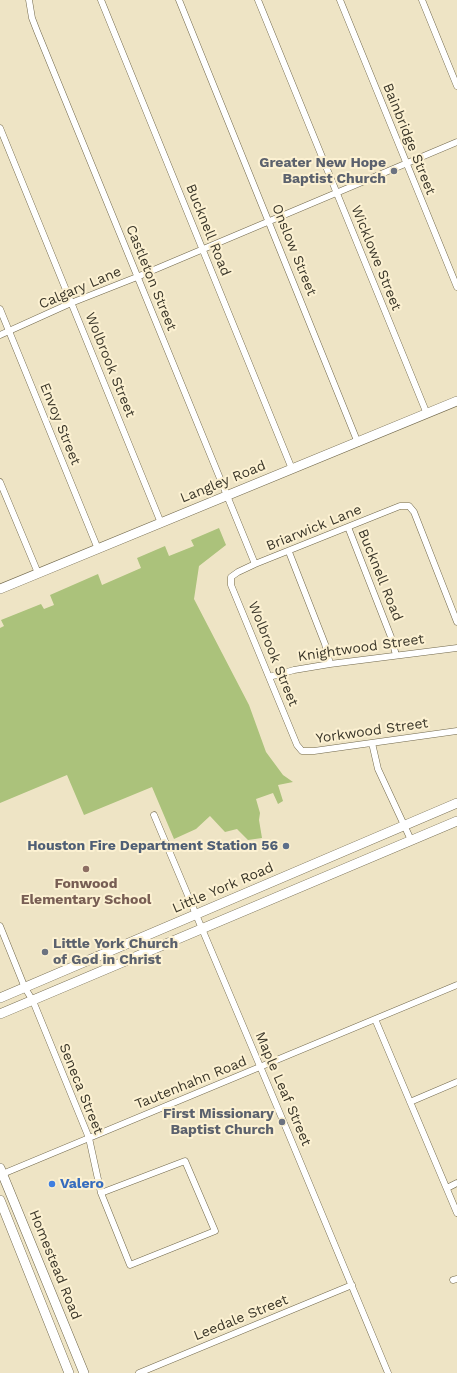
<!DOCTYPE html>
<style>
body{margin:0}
canvas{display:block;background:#eee4c5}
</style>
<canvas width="457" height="1373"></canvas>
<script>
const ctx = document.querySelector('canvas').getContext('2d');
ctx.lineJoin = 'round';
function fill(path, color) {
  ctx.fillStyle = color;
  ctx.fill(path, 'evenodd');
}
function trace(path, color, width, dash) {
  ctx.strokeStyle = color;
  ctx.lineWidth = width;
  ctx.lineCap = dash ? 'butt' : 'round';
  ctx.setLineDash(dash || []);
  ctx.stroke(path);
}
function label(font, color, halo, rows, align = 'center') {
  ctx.font = font + ' "Work Sans",sans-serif';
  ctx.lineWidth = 4;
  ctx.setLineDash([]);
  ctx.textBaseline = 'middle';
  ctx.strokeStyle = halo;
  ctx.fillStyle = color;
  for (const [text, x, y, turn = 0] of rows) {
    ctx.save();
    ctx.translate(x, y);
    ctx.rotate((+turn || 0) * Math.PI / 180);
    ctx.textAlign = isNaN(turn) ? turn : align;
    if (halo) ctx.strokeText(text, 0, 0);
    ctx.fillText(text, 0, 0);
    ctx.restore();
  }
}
fill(new Path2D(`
 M219 528 226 545 199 566 194 599 249 705 266 752 283 775 293 782 278 785 283 801 278 804 273 793 256 799 260 813 259 820 262 838 248 840 237 829 225 832 210 816 196 829 174 839 152 787 84 815 67 775 0 803V628L4 626 1 620 41 604 44 609 54 605 50 595 98 574 102 585 141 568 137 558 165 546 169 556 194 546 191 540Z`), '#abc27b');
const street = new Path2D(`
 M29 0 32 18 37 31 255 564
 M101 0 292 469
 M179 0 358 443
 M258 0 427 414
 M340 0 457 287
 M422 0 457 86
 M0 128 161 523
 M0 309 98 549
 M0 335 71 303 137 277 457 142
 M0 482 38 573
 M348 527 391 637 396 655
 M289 552 325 644 330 664
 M457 622 414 512 409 506H400L255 564 238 572 231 577V585L297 745 302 751H314L457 731
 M269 677 294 670 330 664 457 648
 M372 743 378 769 411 840
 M154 815 289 1135 388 1373
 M0 926 25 988 33 1001 89 1138 101 1193 130 1265 215 1231 185 1161 101 1193
 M375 1019 457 1213
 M410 1102 457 1082
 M0 1175 457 985
 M447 1188 457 1183
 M453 1280 457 1279
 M139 1373 352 1285`);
const secondary = new Path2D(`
 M0 589 457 401
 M0 998 457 803
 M0 1014 457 821
 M0 1168 84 1373
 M0 1200 69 1373`);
trace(street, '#70674b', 7);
trace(secondary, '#70674b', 10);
trace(street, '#fff', 6);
trace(secondary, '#fff', 9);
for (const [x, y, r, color] of [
 [394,171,4,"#6b7280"],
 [286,846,4,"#5c6f8a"],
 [86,869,4,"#8d6e63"],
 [45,952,4,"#6b7280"],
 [282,1122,4,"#6b7280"],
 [52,1184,4,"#3f7fe0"]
]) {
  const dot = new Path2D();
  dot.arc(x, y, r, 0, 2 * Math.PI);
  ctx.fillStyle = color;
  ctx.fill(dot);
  trace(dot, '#fcf1d2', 1.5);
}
label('14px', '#3a3629', '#fcf1d2', [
 ["Bainbridge Street",409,139,68],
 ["Bucknell Road",208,230,68],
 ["Onslow Street",294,250,68],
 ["Wicklowe Street",376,258,68],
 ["Castleton Street",151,278,68],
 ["Calgary Lane",80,288,-23],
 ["Wolbrook Street",110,365,68],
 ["Envoy Street",60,424,68],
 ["Langley Road",223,482,-22],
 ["Briarwick Lane",314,528,-22],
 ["Bucknell Road",380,575,68],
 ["Knightwood Street",361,648,-8],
 ["Wolbrook Street",273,654,68],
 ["Yorkwood Street",372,731,-8],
 ["Little York Road",223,888,-23],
 ["Tautenhahn Road",191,1083,-22],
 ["Seneca Street",81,1089,68],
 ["Maple Leaf Street",283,1089,67],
 ["Homestead Road",55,1265,68],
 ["Leedale Street",241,1318,-22]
]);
label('bold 14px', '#5b616d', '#fcf1d2', [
 ["Greater New Hope",386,163],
 ["Baptist Church",386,179],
 ["Little York Church",53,944,"left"],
 ["of God in Christ",53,960,"left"],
 ["First Missionary",274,1114],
 ["Baptist Church",274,1130]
], 'right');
label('bold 14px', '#4e5e75', '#fcf1d2', [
 ["Houston Fire Department Station 56",278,846]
], 'right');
label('bold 14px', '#785e54', '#fcf1d2', [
 ["Fonwood",86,884],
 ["Elementary School",86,900]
]);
label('bold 14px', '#366cbe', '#fcf1d2', [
 ["Valero",60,1184]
], 'left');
</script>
